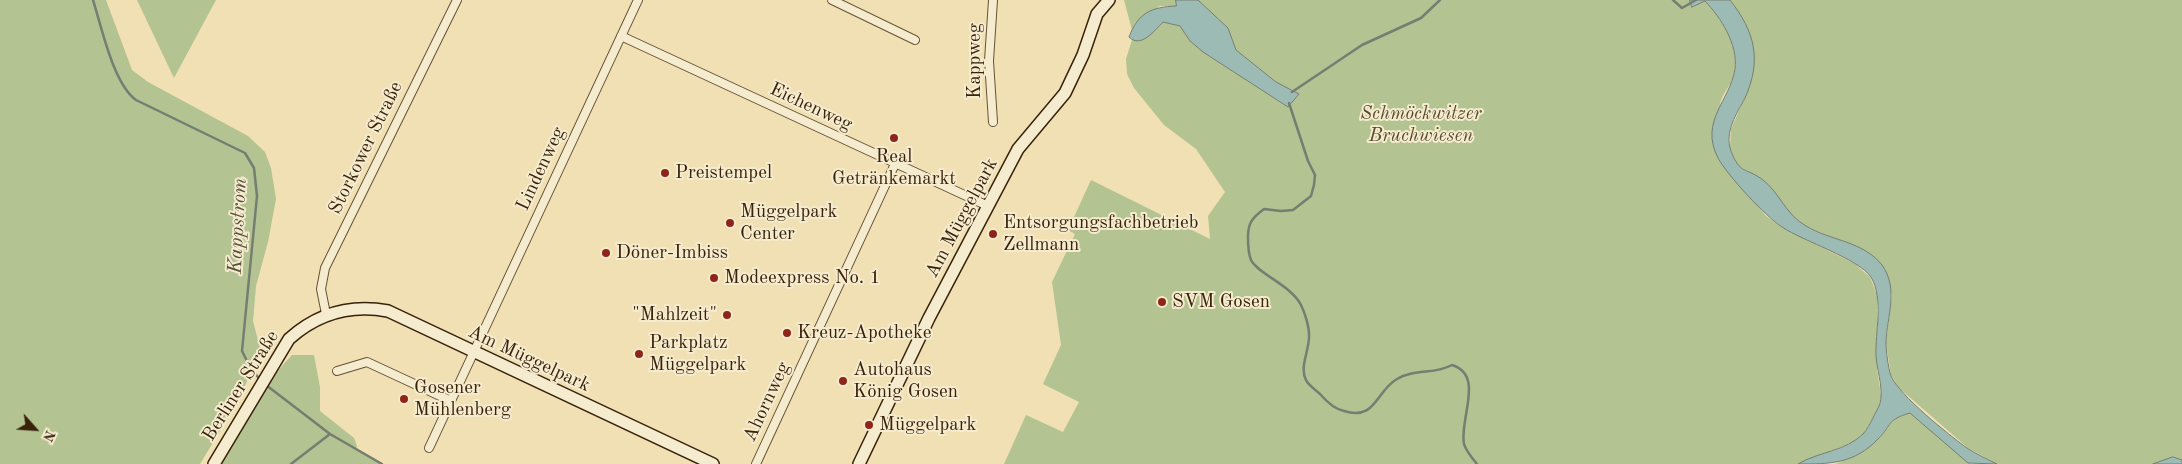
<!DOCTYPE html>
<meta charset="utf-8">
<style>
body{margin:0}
#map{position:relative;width:2182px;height:464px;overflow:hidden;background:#f0e0b3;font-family:"Old Standard TT",serif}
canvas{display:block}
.north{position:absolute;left:10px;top:404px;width:50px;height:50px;-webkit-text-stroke:4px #f5ebce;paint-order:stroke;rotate:116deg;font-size:14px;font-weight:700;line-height:20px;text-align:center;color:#38220a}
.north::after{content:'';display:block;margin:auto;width:18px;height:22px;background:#38220a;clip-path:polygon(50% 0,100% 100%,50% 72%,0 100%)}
</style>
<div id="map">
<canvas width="2182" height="464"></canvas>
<div class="north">N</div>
</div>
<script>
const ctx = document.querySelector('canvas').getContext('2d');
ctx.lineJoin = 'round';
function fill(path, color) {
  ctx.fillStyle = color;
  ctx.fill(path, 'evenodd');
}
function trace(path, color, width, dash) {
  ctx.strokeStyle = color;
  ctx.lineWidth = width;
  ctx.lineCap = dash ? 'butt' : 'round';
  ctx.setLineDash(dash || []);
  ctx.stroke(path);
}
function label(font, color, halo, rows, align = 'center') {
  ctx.font = font + ' "Old Standard TT",serif';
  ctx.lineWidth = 4;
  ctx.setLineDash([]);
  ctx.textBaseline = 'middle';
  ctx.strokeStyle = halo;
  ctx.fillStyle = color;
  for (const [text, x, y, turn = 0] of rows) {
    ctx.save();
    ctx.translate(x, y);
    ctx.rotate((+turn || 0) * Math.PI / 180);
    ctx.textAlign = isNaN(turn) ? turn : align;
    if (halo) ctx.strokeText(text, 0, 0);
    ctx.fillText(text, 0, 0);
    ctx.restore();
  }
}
fill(new Path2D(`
 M0 0H106L132 70 148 82 248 136 265 152 271 168 276 199 268 242 256 286 253 321 260 348 241 396 200 464H0Z
 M137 0H216L174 78Z
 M1124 0H1176L1177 6H1160L1135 23 1132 30Z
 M1198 0H1690L1692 7 1705 1C1724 21 1741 49 1733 77 1730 87 1721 95 1720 105 1718 123 1719 141 1719 159L1766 216 1783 228 1855 264 1870 277 1877 295V369L1881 396 1879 407 1864 433 1853 442 1798 464H1004L1026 415 1063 432 1079 402 1043 384 1061 345 1052 282 1075 234 1068 230 1091 180 1210 239 1208 216 1225 192 1196 149 1164 125 1134 88 1127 74 1126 59 1132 40 1155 29 1163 22 1180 26 1190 41 1203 52 1288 107 1299 94 1276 82 1236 50 1228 28Z
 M1730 0H2182V460L2163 461 2153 464H1997L1968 448 1899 388 1891 375 1886 343 1892 294 1828 236 1805 226 1790 215 1763 180 1737 165 1730 148 1731 129 1749 88 1735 6Z
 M292 355H314L320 387V411L354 438 357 446 356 449 382 464H219C241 427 262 386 292 355Z
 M1910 413 1971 464H1835C1851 458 1868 450 1880 437 1895 422 1886 420 1910 413Z`), '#b3c391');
const water = new Path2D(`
 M1176 0H1198L1228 28 1236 50 1276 82 1299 94 1288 107 1203 52 1190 41 1180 26 1163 22C1155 30 1141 49 1129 37 1138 13 1151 7 1176 6Z
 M1690 0H1730C1755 32 1762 60 1745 98 1737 113 1724 132 1731 151 1740 175 1746 167 1763 180 1779 192 1786 215 1806 226 1831 241 1863 241 1882 265 1899 289 1887 316 1886 342 1886 351 1888 367 1891 376 1899 395 1949 435 1967 448 1976 454 1987 459 1997 464L1968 463 1910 413C1886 420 1893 424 1878 439 1854 464 1830 464 1798 464 1818 452 1846 451 1863 434 1867 430 1870 423 1873 418 1876 411 1881 405 1881 397 1882 384 1877 369 1876 356 1875 332 1884 299 1871 277 1859 259 1803 241 1782 227 1765 216 1728 176 1718 158 1699 121 1730 101 1735 69 1738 44 1721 18 1705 1L1692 7Z
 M2173 457 2182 460V464H2153Z`);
fill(water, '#9dbbb5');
trace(water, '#757e71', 1);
trace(new Path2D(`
 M93 0C102 28 113 83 136 100L245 153 254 168 257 196 242 351 252 371 260 379
 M1673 0 1682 8 1696 0
 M1292 92 1362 45 1421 18 1440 0
 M1289 103 1308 161 1315 175 1314 185 1311 196 1293 210 1281 211 1264 209C1252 218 1248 223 1248 237 1248 244 1248 253 1251 260 1258 274 1291 285 1301 305 1305 313 1309 326 1309 335 1310 349 1299 367 1306 380 1308 385 1316 390 1320 394 1326 401 1334 409 1344 411 1376 421 1375 392 1397 379 1416 368 1434 375 1452 365 1485 375 1459 419 1464 444 1466 451 1472 458 1477 464
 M266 385 330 434 382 464
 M291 464 330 434`), '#757e71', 2.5);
const minor = new Path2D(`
 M832 0 915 40
 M621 36 988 206
 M993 122 989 61 993 0
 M326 314 321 289 325 268 457 0
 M337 371 367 362 451 401
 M429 448 638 0
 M756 464 895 164`);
const secondary = new Path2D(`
 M214 464 289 339C318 313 350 304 388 311L713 464
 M859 464 929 318 1018 149 1065 93 1083 55 1097 14 1109 0`);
trace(minor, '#665234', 10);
trace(secondary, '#38220a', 14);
trace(minor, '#f5ebce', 8);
trace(secondary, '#f5ebce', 11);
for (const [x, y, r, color] of [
 [894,138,5,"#8f2418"],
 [665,173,5,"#8f2418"],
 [730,223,5,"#8f2418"],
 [993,234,5,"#8f2418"],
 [606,253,5,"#8f2418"],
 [714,278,5,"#8f2418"],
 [1162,302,5,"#8f2418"],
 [727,315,5,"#8f2418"],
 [787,333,5,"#8f2418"],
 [639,354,5,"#8f2418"],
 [843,381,5,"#8f2418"],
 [404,399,5,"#8f2418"],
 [869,425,5,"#8f2418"]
]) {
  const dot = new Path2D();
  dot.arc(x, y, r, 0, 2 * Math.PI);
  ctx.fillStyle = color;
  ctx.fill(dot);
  trace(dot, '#f5ebce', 2);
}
label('19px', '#38220a', '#f5ebce', [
 ["Kappweg",975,61,-90],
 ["Eichenweg",811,107,25],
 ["Storkower Straße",366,148,-64],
 ["Lindenweg",541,169,-65],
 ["Am Müggelpark",962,218,-62],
 ["Am Müggelpark",529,359,25],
 ["Berliner Straße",241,386,-58],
 ["Ahornweg",767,402,-65]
]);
label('italic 19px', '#574a2c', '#f5ebce', [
 ["Schmöckwitzer",1421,114],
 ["Bruchwiesen",1421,136]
]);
label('19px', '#38220a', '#f5ebce', [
 ["Real",894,157,"center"],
 ["Getränkemarkt",894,179,"center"],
 ["Preistempel",675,173],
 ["Müggelpark",740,212],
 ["Center",740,234],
 ["Entsorgungsfachbetrieb",1003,223],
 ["Zellmann",1003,245],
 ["Döner-Imbiss",616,253],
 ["Modeexpress No. 1",724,278],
 ["SVM Gosen",1172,302],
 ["\"Mahlzeit\"",717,315,"right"],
 ["Kreuz-Apotheke",797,333],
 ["Parkplatz",649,343],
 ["Müggelpark",649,365],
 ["Autohaus",853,370],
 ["König Gosen",853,392],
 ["Gosener",414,388],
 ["Mühlenberg",414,410],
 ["Müggelpark",879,425]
], 'left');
label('italic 20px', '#56503d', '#f5ebce', [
 ["Kappstrom",238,226,-87]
]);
</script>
